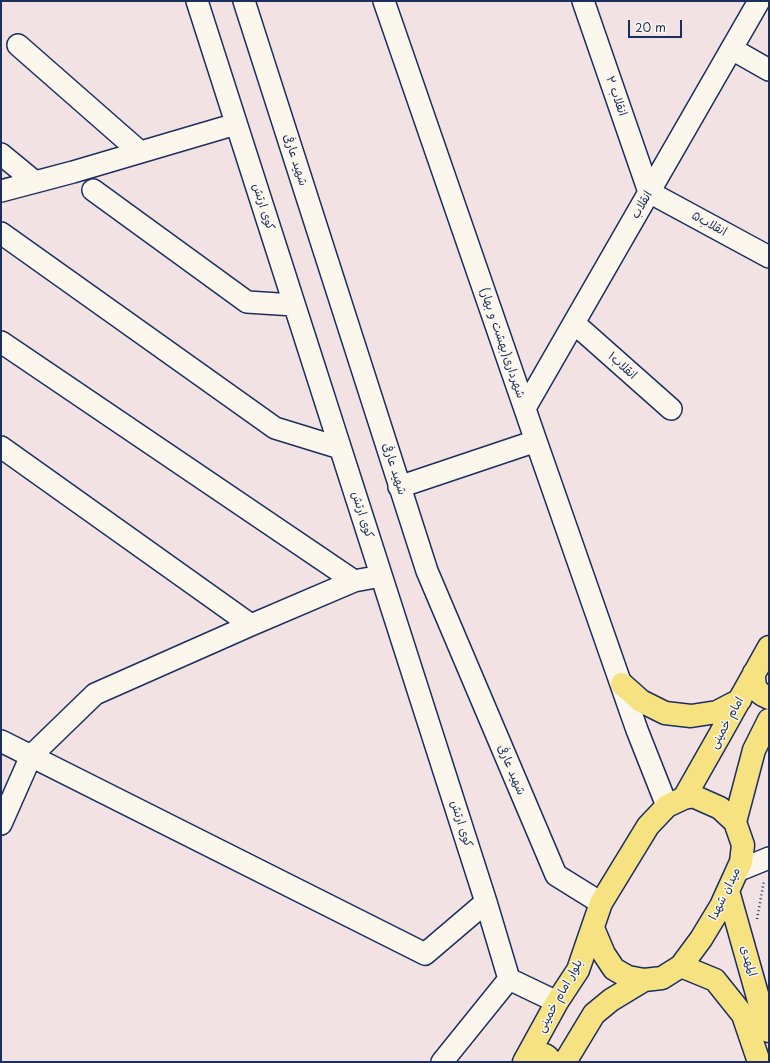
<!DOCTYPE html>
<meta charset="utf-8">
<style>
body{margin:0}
#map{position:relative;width:770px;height:1063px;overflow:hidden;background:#f2e2e4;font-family:"Playpen Sans",sans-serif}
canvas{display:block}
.frame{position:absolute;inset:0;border:2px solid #1b2f5e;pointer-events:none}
.scale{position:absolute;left:628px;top:20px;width:54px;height:18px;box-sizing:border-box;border:2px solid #1b2f5e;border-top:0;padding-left:5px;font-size:12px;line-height:14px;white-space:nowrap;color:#1b2f5e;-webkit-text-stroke:3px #fbf7ec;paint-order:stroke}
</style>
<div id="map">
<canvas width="770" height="1063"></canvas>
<div class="frame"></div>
<div class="scale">20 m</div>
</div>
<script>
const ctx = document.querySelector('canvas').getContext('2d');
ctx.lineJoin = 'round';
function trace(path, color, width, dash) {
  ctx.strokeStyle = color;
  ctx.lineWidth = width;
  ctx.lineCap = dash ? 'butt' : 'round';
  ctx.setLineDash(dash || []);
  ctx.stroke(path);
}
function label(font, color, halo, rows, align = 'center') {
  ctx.font = font + ' "Playpen Sans","Playpen Sans Arabic",sans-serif';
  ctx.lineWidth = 3;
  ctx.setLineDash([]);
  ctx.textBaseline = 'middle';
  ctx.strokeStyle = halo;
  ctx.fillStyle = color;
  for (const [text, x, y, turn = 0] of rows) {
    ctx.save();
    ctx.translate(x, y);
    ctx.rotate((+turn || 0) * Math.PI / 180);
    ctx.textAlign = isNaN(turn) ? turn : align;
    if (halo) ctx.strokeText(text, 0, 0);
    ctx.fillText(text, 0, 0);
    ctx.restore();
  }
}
const minor = new Path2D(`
 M197 1 486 902 509 979 557 1002
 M244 1 427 571 556 875 601 903
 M384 1 536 441 637 730 667 806
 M583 1 649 192 769 257
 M18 45 140 152
 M732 49 769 70
 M1 154 35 182
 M93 190 247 302 294 305
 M1 191 73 172 236 124
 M1 233 275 428 340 448
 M574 323 671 409
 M1 342 354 581
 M525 408 759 1
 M1 447 251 625
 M399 487 536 441
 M1 741 425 954 486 902
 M1 824 31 756 95 694 251 625 354 581 381 576
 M737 871 769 858
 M442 1062 509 979`);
const major = new Path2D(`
 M754 673C754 687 755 692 769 698
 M622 684 641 701 665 713 691 716 717 712 740 700
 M684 798 722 731 769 647
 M735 822 754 750 769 720
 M728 891 761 1008 769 1031
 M681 966 715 980 743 1015 759 1062
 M525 1060C534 1056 545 1049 551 1062
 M524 1062 557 1002 578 970 601 903 648 826 667 806 684 798 693 796 720 808 735 822 743 845 741 862 721 906 701 939 681 966 662 978 644 980 628 977 614 969 604 954 593 928
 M565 1062 594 1014 611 1000 644 980`);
trace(minor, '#1b2f5e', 24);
trace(major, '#1b2f5e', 25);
trace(new Path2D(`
 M757 919 764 881`), '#1b2f5e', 2.5, [1, 3]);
trace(minor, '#fbf7ec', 21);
trace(major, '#f7e281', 22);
label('12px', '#1b2f5e', '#fbf7ec', [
 ["انقلاب ۲",616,96,71],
 ["شهید عارفی",295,160,72],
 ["انقلاب",642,205,-60],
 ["کوی ارتش",263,207,72],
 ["انقلاب۵",709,224,29],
 ["شهرداری(بهشت و بهار)",502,343,71],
 ["انقلاب۱",622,366,42],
 ["شهید عارفی",394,469,72],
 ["کوی ارتش",362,515,72],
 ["امام خمینی",727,723,-61],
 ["شهید عارفی",511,770,67],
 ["کوی ارتش",461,824,72],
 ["میدان شهدا",725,894,-64],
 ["المهدی",748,961,74],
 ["بلوار امام خمینی",560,996,-61]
]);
</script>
